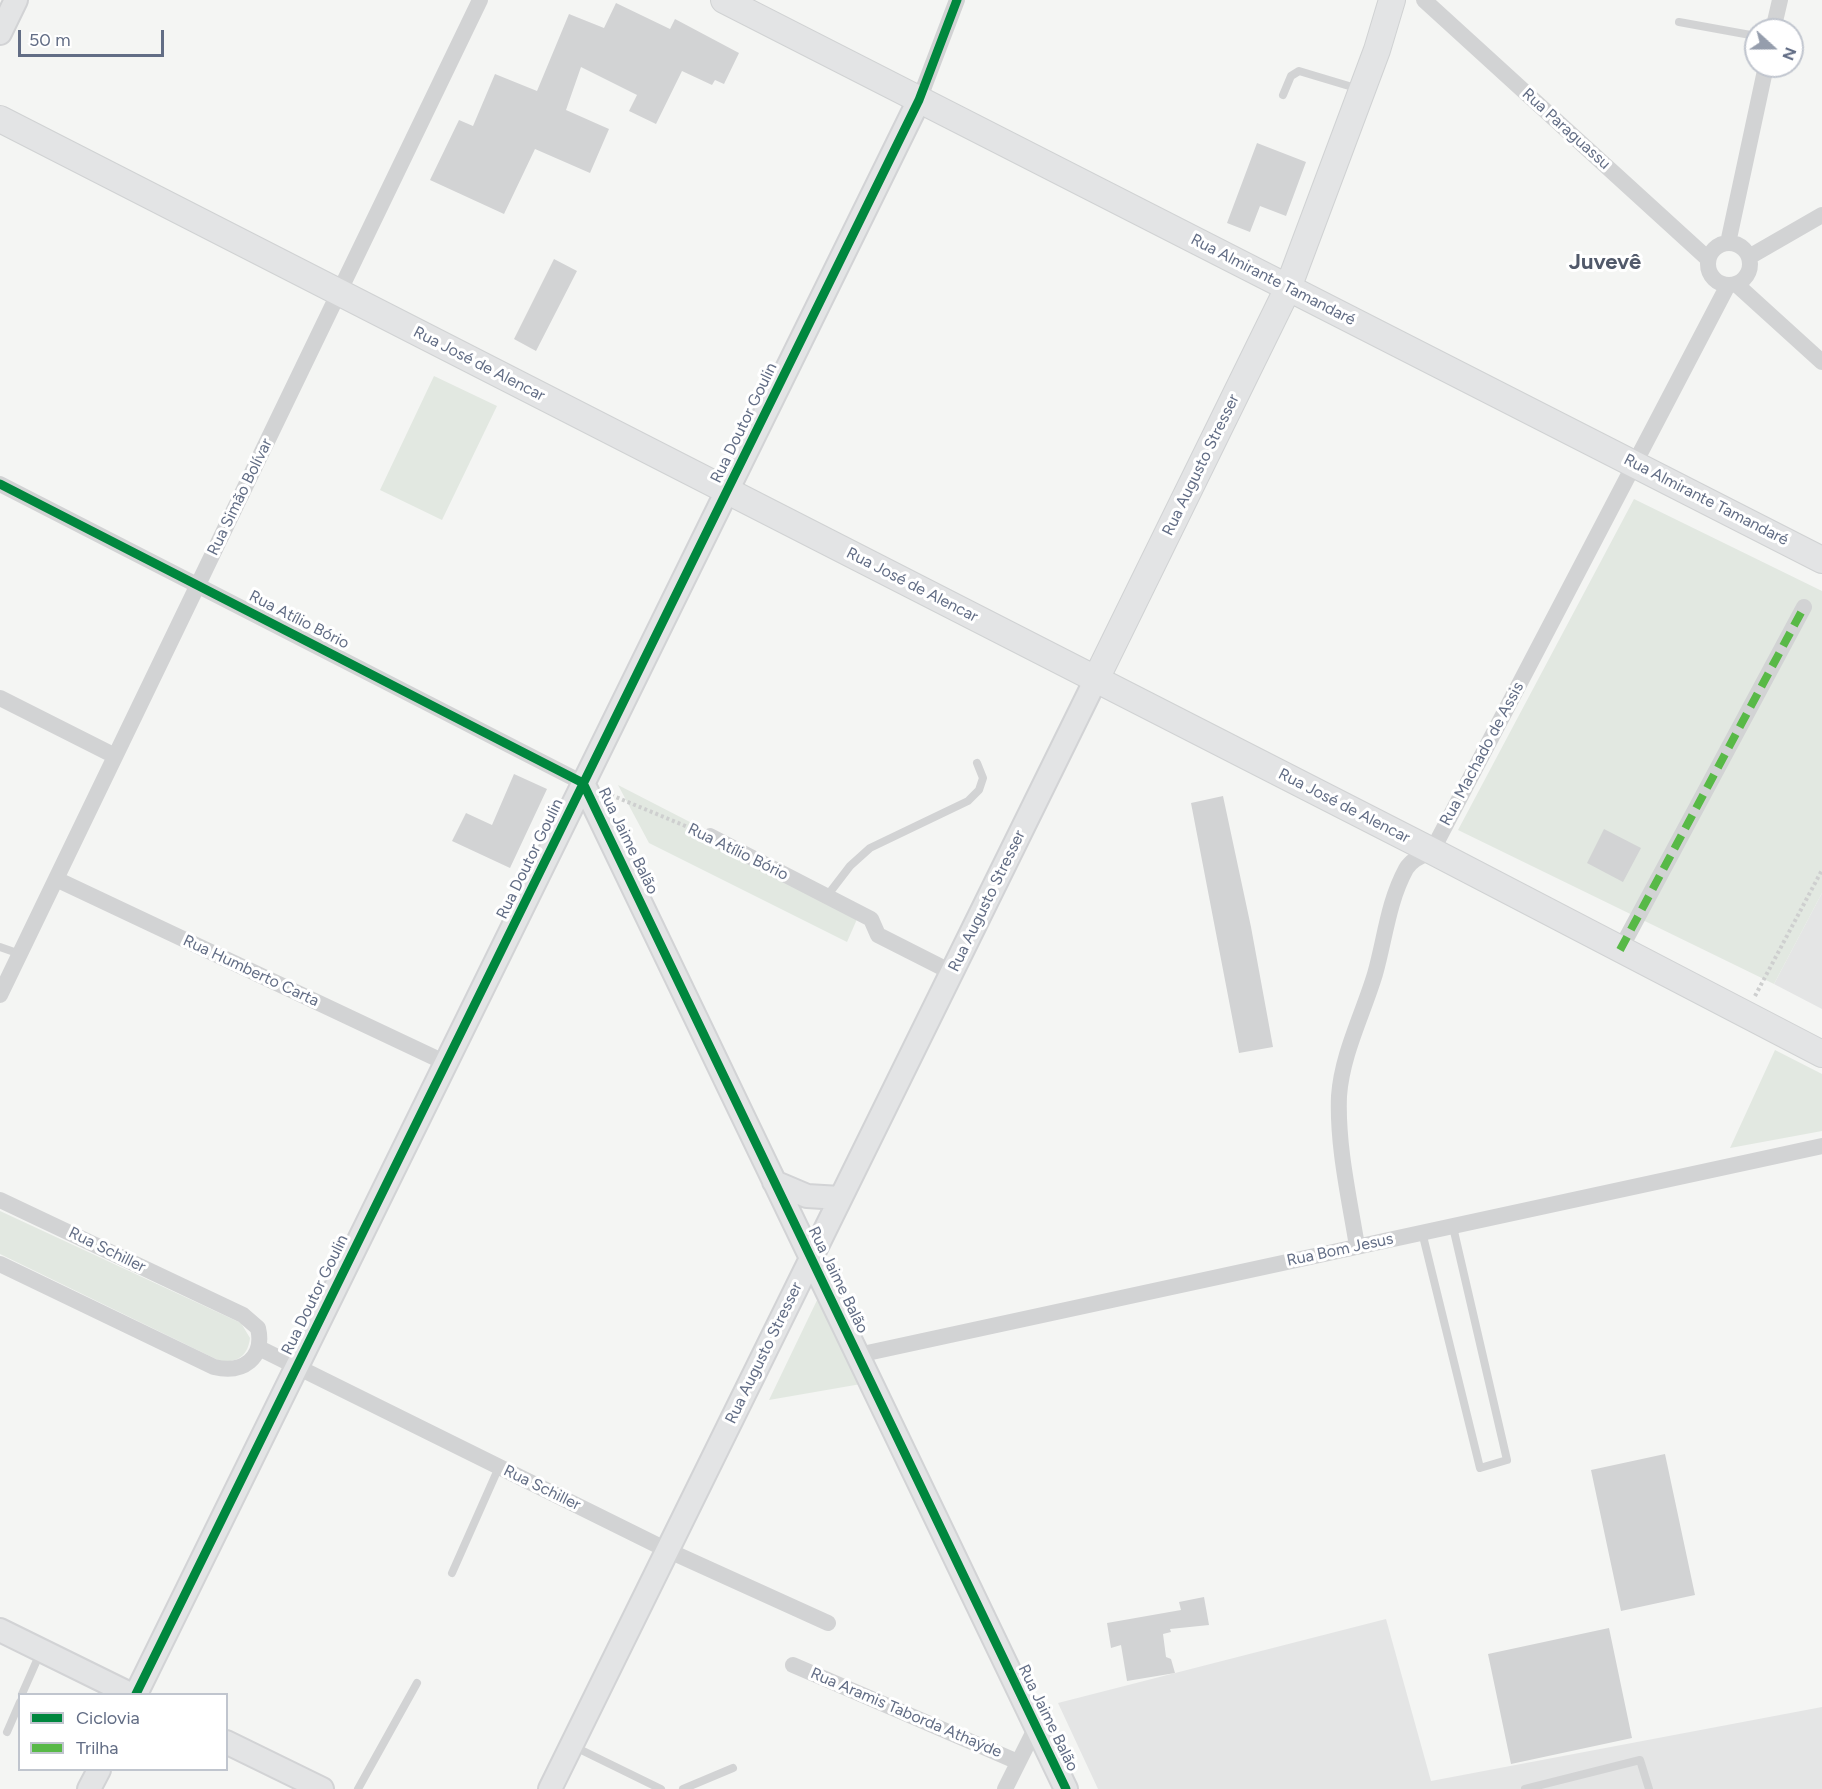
<!DOCTYPE html>
<meta charset="utf-8">
<style>
body{margin:0}
#map{position:relative;width:1822px;height:1789px;overflow:hidden;background:#f4f5f3;font-family:Figtree,sans-serif}
canvas{display:block}
.legend{position:absolute;left:18px;top:1693px;width:210px;height:78px;box-sizing:border-box;background:#fff;border:2px solid #c0c5ce;margin:0;padding:8px 10px;list-style:none;font-size:18px;color:#626d85}
.legend li{display:flex;align-items:center;gap:12px;height:30px}
.legend b{width:30px;border:2px solid #c0c5ce}
.north{position:absolute;left:1744px;top:18px;width:60px;height:60px;box-sizing:border-box;background:#fff;border:2px solid #c0c5ce;border-radius:50%;rotate:111deg;font-size:16px;font-weight:700;line-height:24px;text-align:center;color:#626d85}
.north::after{content:'';display:block;margin:auto;width:21px;height:27px;background:#959dac;clip-path:polygon(50% 0,100% 100%,50% 72%,0 100%)}
.scale{position:absolute;left:18px;top:30px;width:146px;height:27px;box-sizing:border-box;border:3px solid #626d85;border-top:0;padding-left:8px;font-size:18px;line-height:21px;white-space:nowrap;color:#626d85;-webkit-text-stroke:4px #fff;paint-order:stroke}
</style>
<div id="map">
<canvas width="1822" height="1789"></canvas>
<ul class="legend">
<li><b style="height:8px;background:#00873e"></b>Ciclovia</li>
<li><b style="height:8px;background:#58b947"></b>Trilha</li>
</ul>
<div class="north">N</div>
<div class="scale">50 m</div>
</div>
<script>
const ctx = document.querySelector('canvas').getContext('2d');
ctx.lineJoin = 'round';
function fill(path, color) {
  ctx.fillStyle = color;
  ctx.fill(path, 'evenodd');
}
function trace(path, color, width, dash) {
  ctx.strokeStyle = color;
  ctx.lineWidth = width;
  ctx.lineCap = dash ? 'butt' : 'round';
  ctx.setLineDash(dash || []);
  ctx.stroke(path);
}
function label(font, color, halo, rows, align = 'center') {
  ctx.font = font + ' Figtree,sans-serif';
  ctx.lineWidth = 6;
  ctx.setLineDash([]);
  ctx.textBaseline = 'middle';
  ctx.strokeStyle = halo;
  ctx.fillStyle = color;
  for (const [text, x, y, turn = 0] of rows) {
    ctx.save();
    ctx.translate(x, y);
    ctx.rotate((+turn || 0) * Math.PI / 180);
    ctx.textAlign = isNaN(turn) ? turn : align;
    if (halo) ctx.strokeText(text, 0, 0);
    ctx.fillText(text, 0, 0);
    ctx.restore();
  }
}
fill(new Path2D(`
 M1822 893V1009L1774 984Z
 M1386 1619 1431 1781 1822 1707V1789H1098L1058 1703Z`), '#e4e5e5');
fill(new Path2D(`
 M434 376 497 406 442 520 380 490Z
 M1634 499 1822 591V893L1774 984 1458 830Z
 M618 785 861 910 847 942 649 843Z
 M1775 1050 1822 1074V1131L1730 1148Z
 M0 1211 241 1323 250 1338C248 1356 237 1363 220 1361L0 1254Z
 M820 1294 861 1384 769 1400Z`), '#e2e8e1');
fill(new Path2D(`
 M616 3 670 29 675 19 739 53 724 84 715 80 712 85 682 71 656 124 629 111 637 95 581 67 566 110 609 129 590 173 535 149 504 214 430 180 459 120 473 126 495 74 537 91 569 14 604 28Z
 M1257 143 1306 162 1286 216 1260 206 1250 232 1227 223Z
 M554 259 577 271 536 351 514 339Z
 M514 774 547 789 510 868 452 841 466 813 492 825Z
 M1223 796 1251 927 1273 1047 1239 1053 1191 803Z
 M1604 829 1641 848 1623 882 1587 863Z
 M1665 1454 1695 1595 1621 1611 1591 1470Z
 M1204 1597 1209 1625 1170 1629 1171 1632 1163 1634 1166 1657 1171 1659 1175 1673 1127 1681 1121 1645 1111 1648 1107 1623 1181 1610 1179 1602Z
 M1609 1628 1632 1738 1511 1764 1488 1654Z`), '#d2d3d4');
const secondary = new Path2D(`
 M0 33 16 0
 M583 783 1066 1789
 M774 1182 807 1196 840 1198
 M0 1630 130 1694
 M136 1694 919 100
 M226 1742 322 1789
 M89 1789 99 1770
 M550 1789 1096 679`);
const primary = new Path2D(`
 M724 0 1822 560
 M0 119 1432 851 1822 1054
 M1096 679 1288 288 1377 50 1392 0`);
trace(secondary, '#d2d3d5', 26);
trace(primary, '#d0d2d3', 28);
trace(new Path2D(`
 M611 795 695 830
 M1755 996 1822 870`), '#cecfcf', 4, [3, 3]);
trace(new Path2D(`
 M1679 22 1756 36
 M1283 95 1291 76 1299 71 1359 89
 M827 896 850 866 870 848 968 801 979 790 983 778 977 763
 M0 947 20 954
 M1422 1232 1480 1468 1507 1460 1453 1227
 M452 1573 499 1467
 M22 1694 41 1651
 M7 1732 20 1702
 M573 1746 661 1789
 M358 1789 417 1683
 M683 1789 733 1768
 M1525 1789 1640 1760 1649 1789`), '#d2d3d4', 8);
trace(new Path2D(`
 M1424 0 1708 259
 M1773 30 1780 0
 M919 100 957 0
 M1728 243 1766 66
 M1708 264a21 21 0 1 1 42 0a21 21 0 1 1-42 0Z
 M1749 257 1822 215
 M1736 284 1822 362
 M0 484 583 783
 M0 698 115 756
 M710 836 871 919 878 935 951 972
 M56 879 446 1063
 M1620 950 1804 607
 M0 995 480 0
 M0 1200 243 1315 258 1328C265 1358 243 1374 214 1367L0 1264
 M1357 1246C1349 1197 1337 1145 1339 1096 1342 1054 1363 1014 1375 974 1385 939 1388 902 1406 869 1412 859 1422 856 1432 851L1728 285
 M259 1348 667 1550 828 1623
 M858 1355 1822 1146
 M793 1665 1018 1762
 M1005 1789 1036 1727`), '#d2d3d4', 16);
trace(secondary, '#e3e4e5', 22);
trace(primary, '#e3e4e5', 26);
trace(new Path2D(`
 M1620 950 1804 607`), '#58b947', 8, [15, 8]);
trace(new Path2D(`
 M0 484 583 783 1066 1789
 M136 1694 919 100 957 0`), '#00873e', 9);
label('16px', '#626d85', '#fff', [
 ["Rua Paraguassu",1566,129,42],
 ["Rua Almirante Tamandaré",1273,280,27],
 ["Rua José de Alencar",479,364,27],
 ["Rua Doutor Goulin",744,423,-64],
 ["Rua Augusto Stresser",1201,465,-64],
 ["Rua Simão Bolívar",240,497,-64],
 ["Rua Almirante Tamandaré",1706,500,27],
 ["Rua José de Alencar",912,585,27],
 ["Rua Atílio Bório",299,620,27],
 ["Rua Machado de Assis",1482,754,-62],
 ["Rua José de Alencar",1344,806,27],
 ["Rua Jaime Balão",628,841,64],
 ["Rua Atílio Bório",738,852,26],
 ["Rua Doutor Goulin",530,859,-64],
 ["Rua Augusto Stresser",987,901,-64],
 ["Rua Humberto Carta",251,971,25],
 ["Rua Schiller",107,1250,26],
 ["Rua Bom Jesus",1340,1250,-12],
 ["Rua Jaime Balão",838,1280,64],
 ["Rua Doutor Goulin",315,1295,-64],
 ["Rua Augusto Stresser",764,1353,-64],
 ["Rua Schiller",542,1488,26],
 ["Rua Aramis Taborda Athaýde",906,1713,23],
 ["Rua Jaime Balão",1048,1718,64]
]);
label('bold 22px', '#51596a', '#fff', [
 ["Juvevê",1605,263]
]);
</script>
